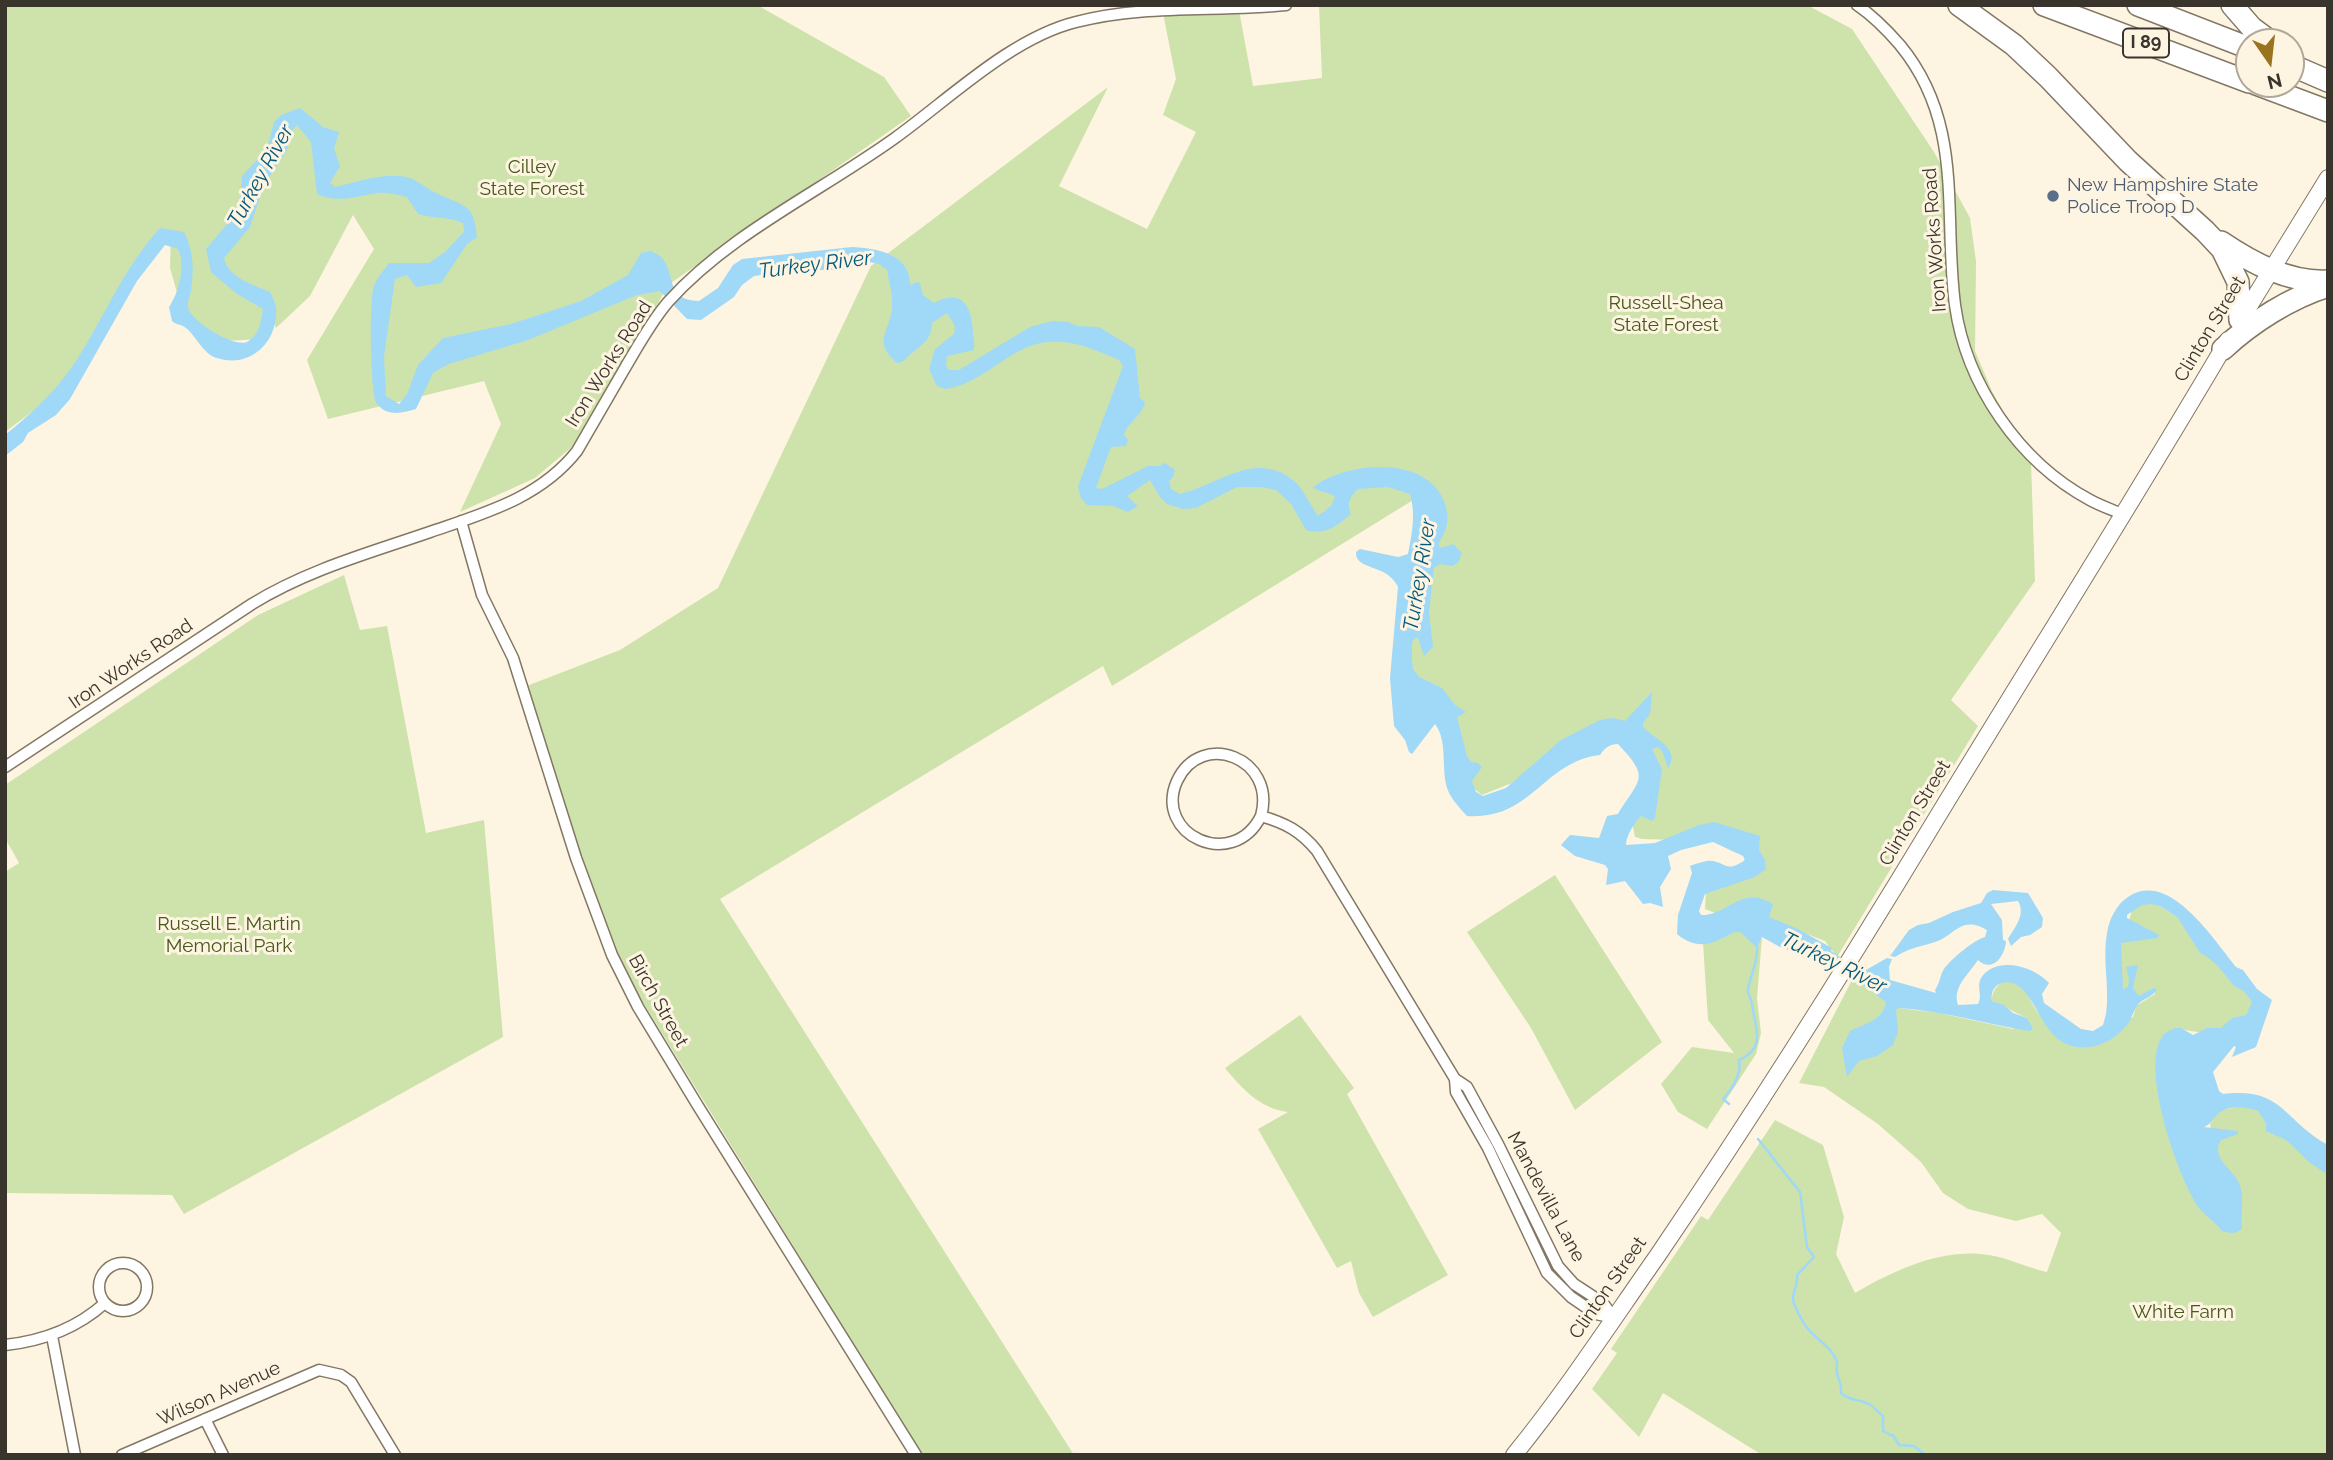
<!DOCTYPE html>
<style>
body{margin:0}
#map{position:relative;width:2333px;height:1460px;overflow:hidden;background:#fef4e2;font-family:Raleway,sans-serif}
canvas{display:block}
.frame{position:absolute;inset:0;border:7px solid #3a352c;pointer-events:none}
.north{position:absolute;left:2235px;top:28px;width:70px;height:70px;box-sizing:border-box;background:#fef4e2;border:2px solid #b0a899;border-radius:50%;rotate:166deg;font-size:19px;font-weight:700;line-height:28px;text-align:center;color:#3a352c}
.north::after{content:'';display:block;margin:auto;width:24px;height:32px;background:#9a731f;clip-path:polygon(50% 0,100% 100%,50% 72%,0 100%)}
</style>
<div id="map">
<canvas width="2333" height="1460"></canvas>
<div class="frame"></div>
<div class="north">N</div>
</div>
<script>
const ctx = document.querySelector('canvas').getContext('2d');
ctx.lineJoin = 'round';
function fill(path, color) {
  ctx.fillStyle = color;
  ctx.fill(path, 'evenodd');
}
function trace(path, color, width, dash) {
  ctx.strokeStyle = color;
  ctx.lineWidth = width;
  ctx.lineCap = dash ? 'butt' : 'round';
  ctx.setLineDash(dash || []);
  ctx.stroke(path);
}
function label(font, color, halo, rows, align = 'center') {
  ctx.font = font + ' Raleway,sans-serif';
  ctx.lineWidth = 6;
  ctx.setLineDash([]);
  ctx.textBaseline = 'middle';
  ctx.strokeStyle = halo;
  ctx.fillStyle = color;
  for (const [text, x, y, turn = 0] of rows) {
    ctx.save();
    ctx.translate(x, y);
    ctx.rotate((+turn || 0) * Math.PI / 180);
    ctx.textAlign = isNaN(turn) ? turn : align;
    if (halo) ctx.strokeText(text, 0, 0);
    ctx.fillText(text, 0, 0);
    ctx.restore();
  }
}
fill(new Path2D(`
 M5 5H757L884 77 911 116 668 285 613 385 573 446 535 478 460 512 501 424 484 381 328 419 307 360 374 249 353 215 310 296 276 328 270 312 261 339 225 341 196 328 180 303 170 268 171 230 53 396 5 432Z
 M1238 5 1253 86 1322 78 1319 5H1807L1852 29 1934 152 1970 218 1976 261 1975 351 1992 391 2031 462 2035 581 1951 700 1978 726 1837 957 1825 941 1745 910 1715 913 1705 909 1706 891 1738 882 1746 855 1734 845 1709 841 1642 839 1635 837 1632 822 1648 802 1641 745 1572 737 1512 783 1482 795 1473 788 1411 678 1409 632 1418 497 1112 686 1103 666 720 899 1074 1455H922L623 970 625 968C578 881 554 781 524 687L620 650 718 588 871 266 1108 87 1059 186 1147 229 1196 132 1163 115 1176 79 1162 8Z
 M344 575 360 630 387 626 426 833 484 820 503 1037 184 1214 172 1195 5 1193V872L19 863 5 838V785L258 615Z
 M1555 875 1662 1042 1575 1110 1531 1028 1467 932Z
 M2142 901 2162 907 2178 918 2252 994 2254 1003 2248 1017 2232 1018C2218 1038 2198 1033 2177 1028L2162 1037 2214 1150 2210 1124 2218 1111 2253 1103 2328 1173V1455H1762L1663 1393 1639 1437 1592 1389 1617 1353 1611 1349 1701 1216 1708 1220 1775 1120 1823 1145 1844 1217 1836 1254 1855 1293C1894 1270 1943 1247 1989 1255 2009 1258 2028 1268 2047 1272L2061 1233 2042 1214 2016 1221 1968 1209 1943 1193 1921 1162 1878 1124 1824 1087 1799 1083 1854 976 1899 1008 1939 1013 2013 1029 2027 1018C2014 1013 2005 1005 1992 1001 1991 992 2000 978 2012 981 2026 985 2031 1005 2040 1015 2050 1025 2075 1035 2088 1042L2133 1017 2136 1006 2155 994 2153 988 2139 997 2133 988V975L2121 1001 2117 945 2128 924 2133 907Z
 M1734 932H1741L1757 948 1762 937 1757 998 1761 1033 1756 1054 1707 1129 1678 1112 1661 1084 1692 1047 1734 1053 1708 1020 1703 943 1721 939Z
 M1300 1015 1354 1088 1347 1094 1448 1275 1373 1317 1359 1293 1351 1261 1337 1268 1258 1129 1288 1112C1261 1109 1242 1089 1225 1068Z`), '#cee3ab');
fill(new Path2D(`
 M300 108 323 127 339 132 334 149 340 166 330 183 335 187C356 182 388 171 410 178 420 182 429 190 438 194 466 207 474 204 477 237L467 244 441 283 416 287 407 275 395 279 384 357 386 396 399 404 407 394 418 365 443 338 511 324 581 301 628 275 641 253 651 251C654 253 658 254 661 257 677 274 664 300 699 301L718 288 733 265 742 259 852 247C876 248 911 254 910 285L917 282 920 283 923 295 934 303C963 288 971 306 973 332 973 339 975 344 974 350L947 356 946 365 949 370H959L1030 327 1052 321 1068 322 1077 326 1099 327 1135 349 1140 398 1145 402C1142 416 1128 422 1124 435L1128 440 1126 446 1111 447 1096 488 1102 489 1148 466H1159L1165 463 1175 470 1173 477 1169 481 1171 489 1180 494C1219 485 1254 450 1293 480 1303 488 1311 506 1318 516L1331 506 1335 497C1328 491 1320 493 1313 487 1347 461 1429 454 1445 504 1450 520 1447 531 1438 544L1441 548 1453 544 1462 553 1458 563 1452 566 1440 564 1434 568 1429 612 1433 647 1424 656 1418 638H1415L1412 642V659L1413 669 1419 677 1442 688 1455 705 1466 712 1457 717 1467 756 1471 762 1478 763 1482 767 1472 781 1476 792 1483 796 1506 788 1561 740 1600 720 1613 718 1625 721 1652 692 1650 714 1643 723V727C1653 738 1682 749 1668 768L1662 751 1658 747 1652 749 1662 769 1655 818 1652 821 1641 816C1634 823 1626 836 1626 845L1655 843 1699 825 1714 822 1760 836 1759 850 1765 860 1766 869 1755 877 1705 894 1699 911 1701 915C1728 916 1741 884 1773 904L1769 917 1798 929 1832 948 1831 951 1859 969 1866 970 1887 958 1892 959 1889 967 1890 980 1936 993 1935 990C1940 983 1940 975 1944 969 1951 959 1974 940 1985 937L1987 930C1960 914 1955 937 1932 943 1918 947 1907 949 1895 957L1890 956 1909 930 1918 925 1929 923 1953 912 1981 903 1987 893 1993 890 2028 893 2043 918 2042 927 2030 935 2021 937 2011 946 2008 939C2015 927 2026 915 2018 901L1991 904 2002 920 2003 940 2006 941C2005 957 1992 973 1978 960 1969 974 1952 987 1958 1005L1978 1004C1983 995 1976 987 1981 978 1996 955 2034 966 2049 983L2042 994 2044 1003 2081 1029 2093 1031 2103 1025 2106 1014C2110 987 2102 960 2107 933 2109 919 2117 904 2128 897 2169 869 2214 940 2236 967L2243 970 2257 989 2272 1000 2256 1047 2232 1057 2236 1047 2234 1046 2213 1072 2219 1091 2223 1094C2284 1087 2282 1120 2328 1145V1175L2309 1162 2286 1140 2266 1131V1123L2258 1111C2245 1107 2228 1104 2217 1115 2212 1120 2211 1124 2204 1127L2238 1131V1134L2221 1140C2210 1158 2232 1168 2239 1183 2245 1196 2240 1214 2242 1228 2236 1235 2230 1233 2222 1231 2215 1221 2205 1216 2199 1208 2178 1178 2140 1069 2162 1037 2164 1033 2170 1030 2175 1028H2181L2193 1035 2207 1028H2221L2232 1018 2246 1015 2252 1002 2244 991 2234 986 2217 965 2206 956 2200 953 2178 918 2162 907 2151 904 2142 905 2127 915V918L2159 935 2158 938 2121 943 2123 990 2128 986 2129 979 2126 967 2138 965 2133 988 2139 996 2153 988 2157 989C2153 998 2142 998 2137 1006 2133 1011 2132 1019 2127 1025 2108 1049 2071 1058 2050 1031 2040 1018 2034 1002 2023 990 2010 976 1989 982 1992 1001L2004 1005 2013 1013 2027 1018 2033 1029 2030 1031C1986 1024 1943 1011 1899 1008L1896 1010 1898 1032 1893 1045 1877 1056 1859 1061 1847 1077 1842 1048 1850 1031C1865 1024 1883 1020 1886 1002 1866 988 1848 973 1826 959L1823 962 1780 947 1762 937 1757 948 1740 932C1733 932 1731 934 1725 937 1706 947 1693 947 1677 934L1678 915 1692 873 1690 866C1695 864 1701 862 1707 861 1724 859 1724 875 1745 860L1743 856 1713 842 1681 850 1668 856 1671 869 1660 887 1663 907 1650 903 1643 904 1625 881 1606 885 1608 869 1605 865 1575 856 1561 845 1570 835 1599 838 1607 816 1618 814C1640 778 1651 779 1618 744 1609 744 1605 748 1600 755 1542 762 1533 820 1467 816 1459 807 1448 796 1446 784 1442 766 1447 739 1435 724L1412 754 1409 752 1405 740 1394 726 1390 678 1398 587C1387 563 1355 571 1356 552L1360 549 1398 557 1408 554C1412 533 1416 515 1410 494L1388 487 1358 489C1350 497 1346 503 1351 514 1336 527 1325 535 1306 530L1291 504 1276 490 1262 487H1237L1196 508 1183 509 1167 504 1160 497 1150 480 1127 496 1138 506 1128 512 1113 506 1087 505 1081 498 1078 486 1123 366 1119 360C1075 341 1048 330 1004 360 986 372 967 386 945 389L937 386 929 369 935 349 954 334 955 326 947 313 932 323C931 340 924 343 912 353 906 358 905 362 897 363 872 341 889 334 892 308 893 295 889 283 887 270L879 264 869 262 842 270H795L754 276 742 285 734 297 701 320 687 319 660 291 637 295 528 340 449 364 433 373 416 409C401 413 388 417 377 404 370 395 369 297 374 286 377 278 384 270 389 263H429L445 252 464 232 463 223C446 216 434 219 418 214L407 197C398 195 388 192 378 193 356 196 338 204 317 194L311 142 297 125 293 129 286 152 264 185 250 227 224 258C228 278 254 285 270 292 272 296 275 302 276 307 279 342 250 369 217 358 204 355 196 336 186 328 181 324 176 325 172 321L169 307C179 293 186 264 178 249L165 245 137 281 70 399 56 415 28 433 23 442 5 456V435C31 414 58 389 76 361 105 316 124 267 160 228L184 232C194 252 194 269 191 291 190 295 187 303 188 307 190 321 234 348 247 342 260 335 261 321 263 309L237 294 211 272 206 249 227 224 240 201 242 176 267 149 274 122 281 115Z`), '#a0d8f7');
trace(new Path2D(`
 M1729 1104 1723 1099C1732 1089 1742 1074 1739 1060 1767 1048 1755 1027 1752 1004 1751 998 1747 994 1748 988 1752 973 1758 960 1757 945
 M1758 1139 1800 1192 1807 1247 1814 1257 1797 1275C1799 1285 1789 1296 1795 1306 1798 1313 1803 1323 1808 1329 1817 1340 1833 1348 1837 1362 1837 1366 1836 1369 1837 1373 1839 1383 1842 1382 1841 1393 1849 1401 1859 1399 1869 1404 1874 1407 1878 1412 1883 1416V1431L1890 1435H1893L1899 1445 1914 1446 1925 1455`), '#a0d8f7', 2.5);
const minor = new Path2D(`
 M1857 5C1873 16 1887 30 1900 45 1965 124 1943 212 1955 305 1966 384 2019 462 2090 500 2101 506 2113 510 2124 515
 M461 521 482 595 513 658 576 858 612 955 638 1007 698 1106 916 1455
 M5 767 252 604C307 570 369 553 430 532 485 513 540 498 577 451 593 423 609 396 625 368 638 346 651 322 668 302 730 233 820 192 895 138 948 100 1011 38 1076 22 1144 4 1217 12 1286 5
 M1261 816C1277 758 1201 729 1177 781 1153 835 1233 872 1261 816 1285 823 1301 831 1317 851L1455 1079 1467 1087 1498 1144 1558 1266 1574 1284 1603 1303 1614 1318
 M1455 1079 1456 1092 1488 1148 1547 1273 1571 1297 1596 1314 1614 1318
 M99 1287a24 24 0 1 1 48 0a24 24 0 1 1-48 0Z
 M52 1336 75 1455
 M5 1345C43 1341 76 1329 105 1303
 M205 1419 223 1455
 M122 1455 319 1370 341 1375 351 1382 395 1455`);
const secondary = new Path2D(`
 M2240 321 2328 178
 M1514 1455C1566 1391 1611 1322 1658 1255 1753 1115 1843 973 1930 829 2029 666 2131 505 2228 340`);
const motorway = new Path2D(`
 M1959 5 2014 45 2048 77 2128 161 2205 231 2222 249 2238 282 2240 320
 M2044 5 2249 82
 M2138 5 2249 48
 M2232 5 2252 28 2271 42
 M2291 65 2328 81
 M2256 84 2328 111
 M2221 242C2252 263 2289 283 2328 281
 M2223 349C2252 322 2290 298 2328 286`);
trace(minor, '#827763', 13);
trace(secondary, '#827763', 18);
trace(motorway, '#827763', 24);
trace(minor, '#fff', 10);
trace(secondary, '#fff', 16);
trace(motorway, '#fff', 21);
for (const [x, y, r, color] of [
 [2053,196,7,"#5c6f8a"]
]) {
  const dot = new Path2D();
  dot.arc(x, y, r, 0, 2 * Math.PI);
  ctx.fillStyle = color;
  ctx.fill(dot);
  trace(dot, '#fef4e2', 2.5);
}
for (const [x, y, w] of [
 [2146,43,46]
]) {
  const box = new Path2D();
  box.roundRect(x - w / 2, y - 14.5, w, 29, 5);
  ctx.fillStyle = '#fef4e2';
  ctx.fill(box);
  trace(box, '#3a352c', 2);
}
label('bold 18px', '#3a352c', null, [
 ["I 89",2146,43]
]);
label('19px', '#46591b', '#fef4e2', [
 ["Cilley",532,167],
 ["State Forest",532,189],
 ["Russell-Shea",1666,303],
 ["State Forest",1666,325],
 ["Russell E. Martin",229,924],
 ["Memorial Park",229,946],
 ["White Farm",2183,1312]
]);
label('19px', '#4e5e75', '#fef4e2', [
 ["New Hampshire State",2067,185],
 ["Police Troop D",2067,207]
], 'left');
label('19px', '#3a352c', '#fef4e2', [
 ["Iron Works Road",1935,240,-94],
 ["Clinton Street",2210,329,-59],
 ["Iron Works Road",609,364,-58],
 ["Iron Works Road",131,664,-34],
 ["Clinton Street",1915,813,-59],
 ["Birch Street",658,1001,61],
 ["Mandevilla Lane",1546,1197,62],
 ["Clinton Street",1608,1288,-55],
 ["Wilson Avenue",219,1394,-24]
]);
label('italic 21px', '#045a7c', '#fef4e2', [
 ["Turkey River",261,176,-61],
 ["Turkey River",815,265,-7],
 ["Turkey River",1420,575,-81],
 ["Turkey River",1834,963,26]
]);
</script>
